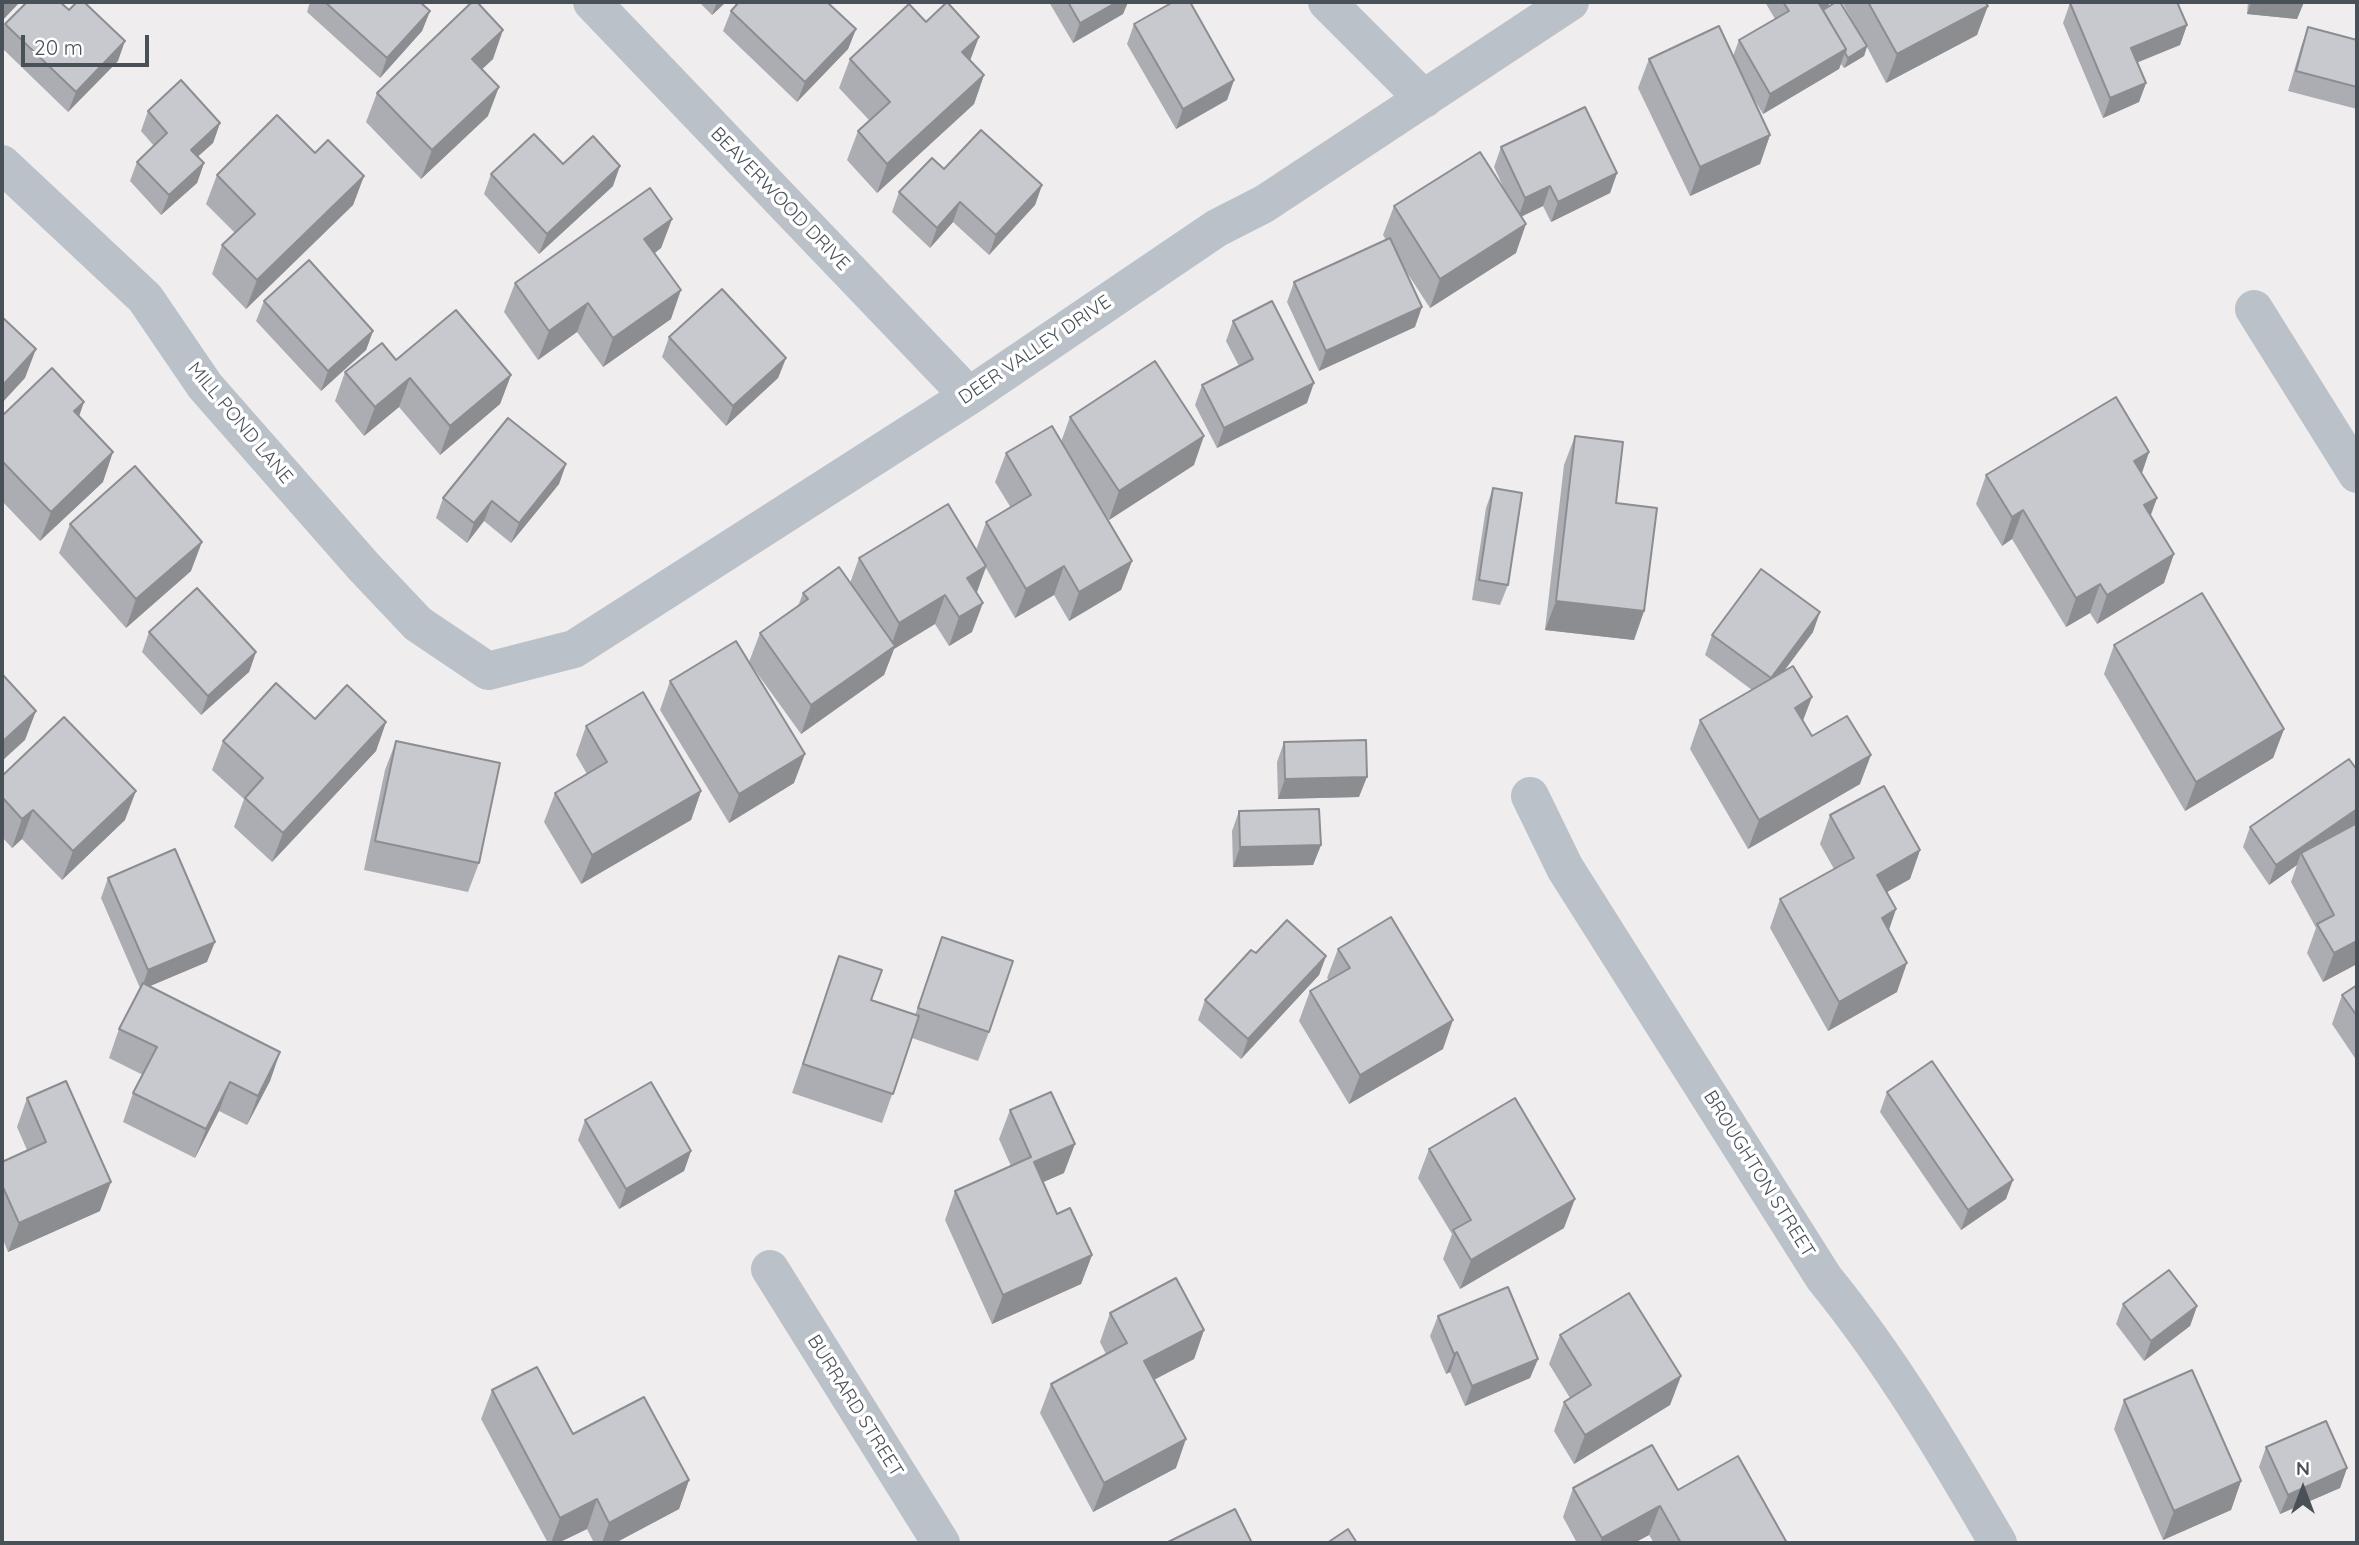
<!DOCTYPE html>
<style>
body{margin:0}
#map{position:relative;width:2359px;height:1545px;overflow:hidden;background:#efeded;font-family:Quicksand,sans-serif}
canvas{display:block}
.frame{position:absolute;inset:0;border:4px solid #485058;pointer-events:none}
.north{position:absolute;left:2268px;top:1454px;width:70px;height:70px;-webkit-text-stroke:5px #fff;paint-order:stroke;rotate:0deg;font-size:19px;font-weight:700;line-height:28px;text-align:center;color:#485058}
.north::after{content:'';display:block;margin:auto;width:24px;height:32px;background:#485058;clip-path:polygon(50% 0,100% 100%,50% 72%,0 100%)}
.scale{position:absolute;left:21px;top:35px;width:128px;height:32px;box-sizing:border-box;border:4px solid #485058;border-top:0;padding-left:9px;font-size:21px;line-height:24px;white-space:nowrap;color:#485058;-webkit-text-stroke:5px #fff;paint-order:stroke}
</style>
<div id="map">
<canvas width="2359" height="1545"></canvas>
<div class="frame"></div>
<div class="north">N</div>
<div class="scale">20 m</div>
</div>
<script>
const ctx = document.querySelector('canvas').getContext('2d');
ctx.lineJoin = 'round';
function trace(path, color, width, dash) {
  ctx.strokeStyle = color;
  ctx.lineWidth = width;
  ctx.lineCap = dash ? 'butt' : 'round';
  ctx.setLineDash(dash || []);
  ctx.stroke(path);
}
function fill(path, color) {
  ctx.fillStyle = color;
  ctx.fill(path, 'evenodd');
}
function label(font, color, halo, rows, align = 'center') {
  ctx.font = font + ' Quicksand,sans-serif';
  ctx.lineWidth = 7;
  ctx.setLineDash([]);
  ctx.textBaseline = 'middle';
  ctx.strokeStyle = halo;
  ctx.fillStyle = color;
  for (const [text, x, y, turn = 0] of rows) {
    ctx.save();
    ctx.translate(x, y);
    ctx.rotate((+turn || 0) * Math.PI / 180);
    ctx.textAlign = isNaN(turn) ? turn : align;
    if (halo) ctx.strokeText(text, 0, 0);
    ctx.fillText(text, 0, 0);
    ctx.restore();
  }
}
trace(new Path2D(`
 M592 2 969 396
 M1327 2 1424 99
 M2 164 145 298 205 386 364 567 418 624 488 671 574 649 969 396 1217 228 1264 204 1570 2
 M2254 309 2357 474
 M1530 796 1565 868 1824 1278C1891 1360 1945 1452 1998 1543
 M770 1269 941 1543`), '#bac1c8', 38);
fill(new Path2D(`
 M310 2H420L430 11 422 31 380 78 307 12Z
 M699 2H726L712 15Z
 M1049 2H1128L1123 14 1073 43Z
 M1765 2H1830L1828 7 1857 29 1842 2H1985L1977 35 1886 83 1867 47 1864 56 1844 68 1841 64 1839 69 1763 114 1749 91 1770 135 1760 164 1690 196 1638 88 1649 59 1733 56 1739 40 1775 19Z
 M2248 2H2304L2297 19 2247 14Z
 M2070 3 2187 25 2180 45 2137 62 2146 83 2139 102 2103 118 2063 23Z
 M731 11 856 29 848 49 797 102 723 31Z
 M926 22 970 60 984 75 974 104 877 193 847 160 858 131 869 120 839 88 850 59Z
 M5 24 118 61 68 112 2 48V33Z
 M1134 24 1234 80 1227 100 1176 129 1127 44Z
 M2308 27 2357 40V109L2288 91 2301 47Z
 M493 59 482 69 488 116 421 179 366 122 377 93Z
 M148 111 220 123 213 143 198 156 204 163 197 183 161 215 130 181 137 162 154 146 141 131Z
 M1501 147 1617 173 1610 193 1551 222 1543 206 1521 217 1516 253 1430 308 1402 265 1415 327 1319 371 1287 302 1294 282 1386 240 1383 235 1394 206 1506 193 1494 167Z
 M563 164 613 186 539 254 484 194 491 174Z
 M944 169 1042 185 1035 205 989 255 953 222 930 248 892 212 899 192Z
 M217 175 364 176 353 205 246 309 212 274 222 245 235 233 206 204Z
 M672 219 661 248 655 253 671 319 603 367 577 332 538 360 504 312 515 283Z
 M264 301 373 331 366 350 321 391 256 321Z
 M1233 321 1307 403 1217 448 1195 405 1202 385 1239 366 1226 341Z
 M669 337 786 358 778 378 726 426 662 357Z
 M396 360 511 375 500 404 440 455 399 407 364 436 335 401 345 372Z
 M2 416 103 482 40 541 2 501Z
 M1070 417 1194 465 1109 520 1096 500 1132 561 1121 590 1069 621 1054 595 1015 618 986 568 976 593 972 632 949 646 935 624 894 649 884 675 801 734 749 662 760 633 798 606 803 593 850 583 859 558 976 550 986 522 1011 508 995 482 1006 453 1061 442Z
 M1575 436 1644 611 1634 640 1545 630 1564 465Z
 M2149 452 2142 473 2157 498 2151 515 2164 583 2097 624 2090 613 2066 627 2012 539 2002 546 1976 504 1986 475Z
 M566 464 559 484 511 543 484 521 467 543 436 518 443 498Z
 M1493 488 1508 585 1500 605 1472 600 1486 508Z
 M70 524 191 571 126 628 59 553Z
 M149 632 256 652 249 672 201 715 142 652Z
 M1813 632 1783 672 1803 721 1812 736 1860 784 1748 849 1690 749 1700 720 1752 690 1705 655 1712 635Z
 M2114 645 2284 729 2273 758 2185 811 2104 674Z
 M670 681 794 783 729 823 660 710Z
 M315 719 386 722 376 751 272 862 234 827 244 799 212 770 223 741Z
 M586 726 701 791 691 820 581 884 544 822 555 793 587 774 576 755Z
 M396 741 479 863 468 892 364 870 385 770Z
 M1284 742 1359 797 1278 799 1277 762Z
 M2357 770V964L2323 982 2307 953 2316 928 2291 882 2297 865 2269 885 2243 847 2250 827Z
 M2 776 125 820 62 880 22 839 12 848 2 837Z
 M1239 811 1321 845 1313 865 1233 867 1232 831Z
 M1830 815 1920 850 1910 879 1887 892 1896 909 1889 930 1897 992 1828 1031 1770 928 1780 899 1834 869 1820 844Z
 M108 878 207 962 149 986 280 1052 270 1081 247 1125 219 1111 195 1158 123 1122 133 1093 143 1075 109 1058 119 1029 140 988 101 898Z
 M942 937 989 1032 978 1061 912 1038 882 1123 792 1093 839 956 871 1000 915 1015Z
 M1338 949 1443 1049 1349 1104 1299 1021 1310 991 1329 980 1327 978Z
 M1256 953 1326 956 1319 975 1241 1059 1198 1020 1205 1000Z
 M2357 985V1061L2332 1024 2342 995Z
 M1887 1092 2006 1199 1961 1230 1880 1112Z
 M27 1098 100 1211 8 1252 2 1237V1162L27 1150 17 1127Z
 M1010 1110 1064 1173 1043 1182 1057 1214 1092 1255 1081 1284 992 1324 945 1220 955 1191 1011 1166 999 1139Z
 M585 1120 691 1151 684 1171 619 1209 578 1140Z
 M1429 1149 1564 1228 1460 1289 1443 1259 1452 1234 1418 1178Z
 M2123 1304 2197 1306 2190 1326 2144 1361 2116 1324Z
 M1110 1313 1204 1330 1194 1359 1154 1380 1176 1468 1093 1512 1040 1413 1051 1384 1106 1354 1100 1342Z
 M1438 1316 1538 1359 1530 1378 1465 1406 1450 1372 1446 1374 1430 1336Z
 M1560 1335 1681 1376 1670 1405 1574 1464 1554 1431 1564 1402 1570 1398 1549 1364Z
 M492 1390 573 1434 689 1480 679 1509 615 1543H594L587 1529 558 1543H548L481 1419Z
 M2124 1400 2241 1481 2231 1510 2163 1540 2114 1429Z
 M2266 1447 2347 1468 2340 1488 2280 1514 2259 1467Z
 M1573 1488 1678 1490 1787 1543H1654L1649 1535 1634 1543H1577L1563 1517Z`), '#acadb2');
fill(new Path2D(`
 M2 2H20L2 21Z
 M717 2H726L712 15Z
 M1117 2H1128L1123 14 1073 43 1080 23Z
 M1818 2H1830L1826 12 1821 16Z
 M2251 2H2304L2297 19 2247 14Z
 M1988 6 1977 35 1886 83 1897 54Z
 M430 11 422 31 380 78 387 58Z
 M2187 25 2180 45 2124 68 2131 48Z
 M856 29 848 49 797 102 805 82Z
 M503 30 493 59 462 88 472 59Z
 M979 37 968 66 962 52Z
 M125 41 118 61 68 112 76 92Z
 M1867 46 1864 56 1844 68 1848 58Z
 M1846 49 1839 69 1763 114 1770 94Z
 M984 75 974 104 877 193 887 164Z
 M1234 80 1227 100 1176 129 1183 109Z
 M2146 83 2139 102 2103 118 2110 98Z
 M499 87 488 116 421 179 432 150Z
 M220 123 213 143 184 169 191 150Z
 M1770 135 1760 164 1690 196 1700 167Z
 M204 163 197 183 161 215 169 195Z
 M620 166 613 186 539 254 547 234Z
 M1617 173 1610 193 1551 222 1558 202Z
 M364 176 353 205 246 309 257 280Z
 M1042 185 1035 205 989 255 996 235Z
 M1550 186 1543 206 1518 218 1525 198Z
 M960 202 953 222 930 248 937 228Z
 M672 219 661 248 634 268 644 239Z
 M1526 224 1516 253 1430 308 1440 279Z
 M681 290 671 319 603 367 613 338Z
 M588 303 577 332 538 360 549 331Z
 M1422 307 1415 327 1319 371 1326 351Z
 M373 331 366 350 321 391 328 371Z
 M36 349 25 378 2 403V386Z
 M786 358 778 378 726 426 733 406Z
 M511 375 500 404 440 455 450 426Z
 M410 378 399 407 364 436 375 407Z
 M1314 383 1307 403 1217 448 1224 428Z
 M84 402 74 431V411Z
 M1204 436 1194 465 1109 520 1119 491Z
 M113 452 103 482 40 541 51 512Z
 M2149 452 2139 481 2134 461Z
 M566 464 559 484 511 543 519 523Z
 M2157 498 2146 527 2144 505Z
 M492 501 484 521 467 543 474 523Z
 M2023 510 2012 539 2002 546 2012 517Z
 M202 542 191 571 126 628 136 599Z
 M2174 554 2164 583 2097 624 2107 595Z
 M1132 561 1121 590 1069 621 1079 592Z
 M986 566 976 595 967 578Z
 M1064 566 1054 595 1015 618 1026 589Z
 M2100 584 2090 613 2066 627 2076 598Z
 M945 595 935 624 894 649 884 675 801 734 811 705 890 649 899 623Z
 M1556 601 1644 611 1634 640 1545 630Z
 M983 603 972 632 949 646 959 617Z
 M1820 612 1813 632 1764 698 1771 678Z
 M256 652 249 672 201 715 208 696Z
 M1812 697 1801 726 1795 708Z
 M36 711 25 740 2 761V742Z
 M386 722 376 751 272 862 283 833Z
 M2284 729 2273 758 2185 811 2196 782Z
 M805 754 794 783 729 823 739 794Z
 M1871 755 1860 784 1748 849 1759 820Z
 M1367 777 1359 797 1278 799 1285 779Z
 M136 791 125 820 62 880 73 851Z
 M701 791 691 820 581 884 592 855Z
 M2357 809V824L2301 853 2297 865 2269 885 2276 865Z
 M33 810 22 839 12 848 22 819Z
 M1321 845 1313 865 1233 867 1240 847Z
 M1920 850 1910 879 1866 904 1877 875Z
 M1896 909 1886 938 1882 918Z
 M2357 941V964L2323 982 2334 953Z
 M215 942 207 962 141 990 148 970Z
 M1326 956 1319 975 1241 1059 1248 1039Z
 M1907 963 1897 992 1828 1031 1839 1002Z
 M1453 1020 1443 1049 1349 1104 1360 1075Z
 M280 1052 270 1081 247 1125 258 1096Z
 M230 1082 219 1111 195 1158 206 1129Z
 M1075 1144 1064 1173 1023 1191 1034 1162Z
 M691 1151 684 1171 619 1209 626 1189Z
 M2013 1180 2006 1199 1961 1230 1968 1210Z
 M111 1182 100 1211 8 1252 19 1223Z
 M1575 1199 1564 1228 1460 1289 1471 1260Z
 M1092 1255 1081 1284 992 1324 1003 1295Z
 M2197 1306 2190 1326 2144 1361 2151 1341Z
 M1204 1330 1194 1359 1134 1390 1144 1361Z
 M1457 1352 1450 1372 1446 1374 1454 1354Z
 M1538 1359 1530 1378 1465 1406 1472 1386Z
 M1681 1376 1670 1405 1574 1464 1585 1435Z
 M1186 1439 1176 1468 1093 1512 1104 1483Z
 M2347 1468 2340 1488 2280 1514 2288 1495Z
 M689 1480 679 1509 615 1543H602L609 1523Z
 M2241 1481 2231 1510 2163 1540 2174 1511Z
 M597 1499 587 1529 558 1543H551L560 1518Z
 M1660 1506 1649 1535 1634 1543H1600L1602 1538Z`), '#8c8d91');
const building = new Path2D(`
 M27 2H60L69 10 77 2H84L125 41 76 92 5 24Z
 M325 2H420L430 11 387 58Z
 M472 2H477L503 30 472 59 499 87 432 150 377 93Z
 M739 2H827L856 29 805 82 731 11Z
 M947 2 979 37 962 52 984 75 887 164 858 131 890 102 850 59 909 4 926 22Z
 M1068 2H1117L1080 23Z
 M1173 2H1190L1234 80 1183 109 1134 24Z
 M1783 2H1818L1846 49 1770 94 1739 40 1789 11Z
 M1836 2H1840L1867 46 1848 58 1845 53 1846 49 1823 10Z
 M1868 2H1985L1988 6 1897 54Z
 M2073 2H2177L2187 25 2131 48 2146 83 2110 98 2070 3Z
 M1719 26 1770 135 1700 167 1649 59Z
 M2308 27 2357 40V87L2296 71Z
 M181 80 220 123 191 150 204 163 169 195 137 162 167 133 148 111Z
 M1585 107 1617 173 1558 202 1550 186 1525 198 1501 147Z
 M277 115 315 153 328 140 364 176 257 280 222 245 255 214 217 175Z
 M981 130 1042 185 996 235 960 202 937 228 899 192 932 158 944 169Z
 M534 134 563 164 593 136 620 166 547 234 491 174Z
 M1480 152 1526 224 1440 279 1394 206Z
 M650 188 672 219 644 239 681 290 613 338 588 303 549 331 515 283Z
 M1390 238 1422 307 1326 351 1294 282Z
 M309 260 373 331 328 371 264 301Z
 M722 289 786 358 733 406 669 337Z
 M1272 301 1314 383 1224 428 1202 385 1253 359 1233 321Z
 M456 310 511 375 450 426 410 378 375 407 345 372 382 343 396 360Z
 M2 317 36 349 2 386Z
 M1155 361 1204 436 1119 491 1070 417Z
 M52 368 84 402 74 411 113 452 51 512 2 461V416Z
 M2116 397 2149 452 2134 461 2157 498 2144 505 2174 554 2107 595 2100 584 2076 598 2023 510 2012 517 1986 475Z
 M508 418 566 464 519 523 492 501 474 523 443 498Z
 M1052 426 1132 561 1079 592 1064 566 1026 589 986 522 1031 495 1006 453Z
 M1575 436 1623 442 1616 503 1657 508 1644 611 1556 601Z
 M135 466 202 542 136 599 70 524Z
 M1493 488 1522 493 1508 585 1479 580Z
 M948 504 986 566 967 578 983 603 959 617 945 595 899 623 859 558Z
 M839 567 895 646 811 705 760 633 808 599 803 593Z
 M1761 569 1820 612 1771 678 1712 635Z
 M197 588 256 652 208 696 149 632Z
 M2202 593 2284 729 2196 782 2114 645Z
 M736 641 805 754 739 794 670 681Z
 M1793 666 1812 697 1795 708 1812 736 1847 716 1871 755 1759 820 1700 720Z
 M2 674 36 711 2 742Z
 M276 683 315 719 347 685 386 722 283 833 245 798 263 778 223 741Z
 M643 692 701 791 592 855 555 793 607 762 586 726Z
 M64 717 136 791 73 851 33 810 22 819 2 797V776Z
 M1366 740 1367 777 1285 779 1284 742Z
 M396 741 500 763 479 863 375 841Z
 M2349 759 2357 770V809L2276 865 2250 827Z
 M1884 786 1920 850 1877 875 1896 909 1882 918 1907 963 1839 1002 1780 899 1854 858 1830 815Z
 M1319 809 1321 845 1240 847 1239 811Z
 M2357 823V941L2334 953 2317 924 2334 915 2301 853Z
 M175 849 215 942 148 970 108 878Z
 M1391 917 1453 1020 1360 1075 1310 991 1350 968 1338 949Z
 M1287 920 1326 956 1248 1039 1205 1000 1251 950 1256 953Z
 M942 937 1013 961 989 1032 918 1008Z
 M839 956 882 970 871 1000 919 1016 893 1094 803 1064Z
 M143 983 280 1052 258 1096 230 1082 206 1129 133 1093 157 1047 119 1029Z
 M2357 985V1016L2342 995Z
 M1932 1061 2013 1180 1968 1210 1887 1092Z
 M66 1081 111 1182 19 1223 2 1185V1162L46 1142 27 1098Z
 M651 1082 691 1151 626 1189 585 1120Z
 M1051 1092 1075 1144 1034 1162 1057 1214 1070 1208 1092 1255 1003 1295 955 1191 1031 1157 1010 1110Z
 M1515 1098 1575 1199 1471 1260 1453 1230 1471 1220 1429 1149Z
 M2169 1270 2197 1306 2151 1341 2123 1304Z
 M1176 1278 1204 1330 1144 1361 1186 1439 1104 1483 1051 1384 1127 1343 1110 1313Z
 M1508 1287 1538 1359 1472 1386 1457 1352 1454 1354 1438 1316Z
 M1629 1293 1681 1376 1585 1435 1564 1402 1591 1385 1560 1335Z
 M537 1367 573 1434 644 1397 689 1480 609 1523 597 1499 560 1518 492 1390Z
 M2192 1370 2241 1481 2174 1511 2124 1400Z
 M2326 1421 2347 1468 2288 1495 2266 1447Z
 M1652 1445 1678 1490 1738 1456 1787 1543H1681L1660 1506 1602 1538 1573 1488Z
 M1235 1509 1252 1543H1166Z
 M1348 1529 1357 1543H1327Z`);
fill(building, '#c8c9cf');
trace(building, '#8c8d91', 2);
label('19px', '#485058', '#fff', [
 ["BEAVERWOOD DRIVE",780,199,46],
 ["DEER VALLEY DRIVE",1035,350,-34],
 ["MILL POND LANE",240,423,50],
 ["BROUGHTON STREET",1759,1174,58],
 ["BURRARD STREET",855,1406,58]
]);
</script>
